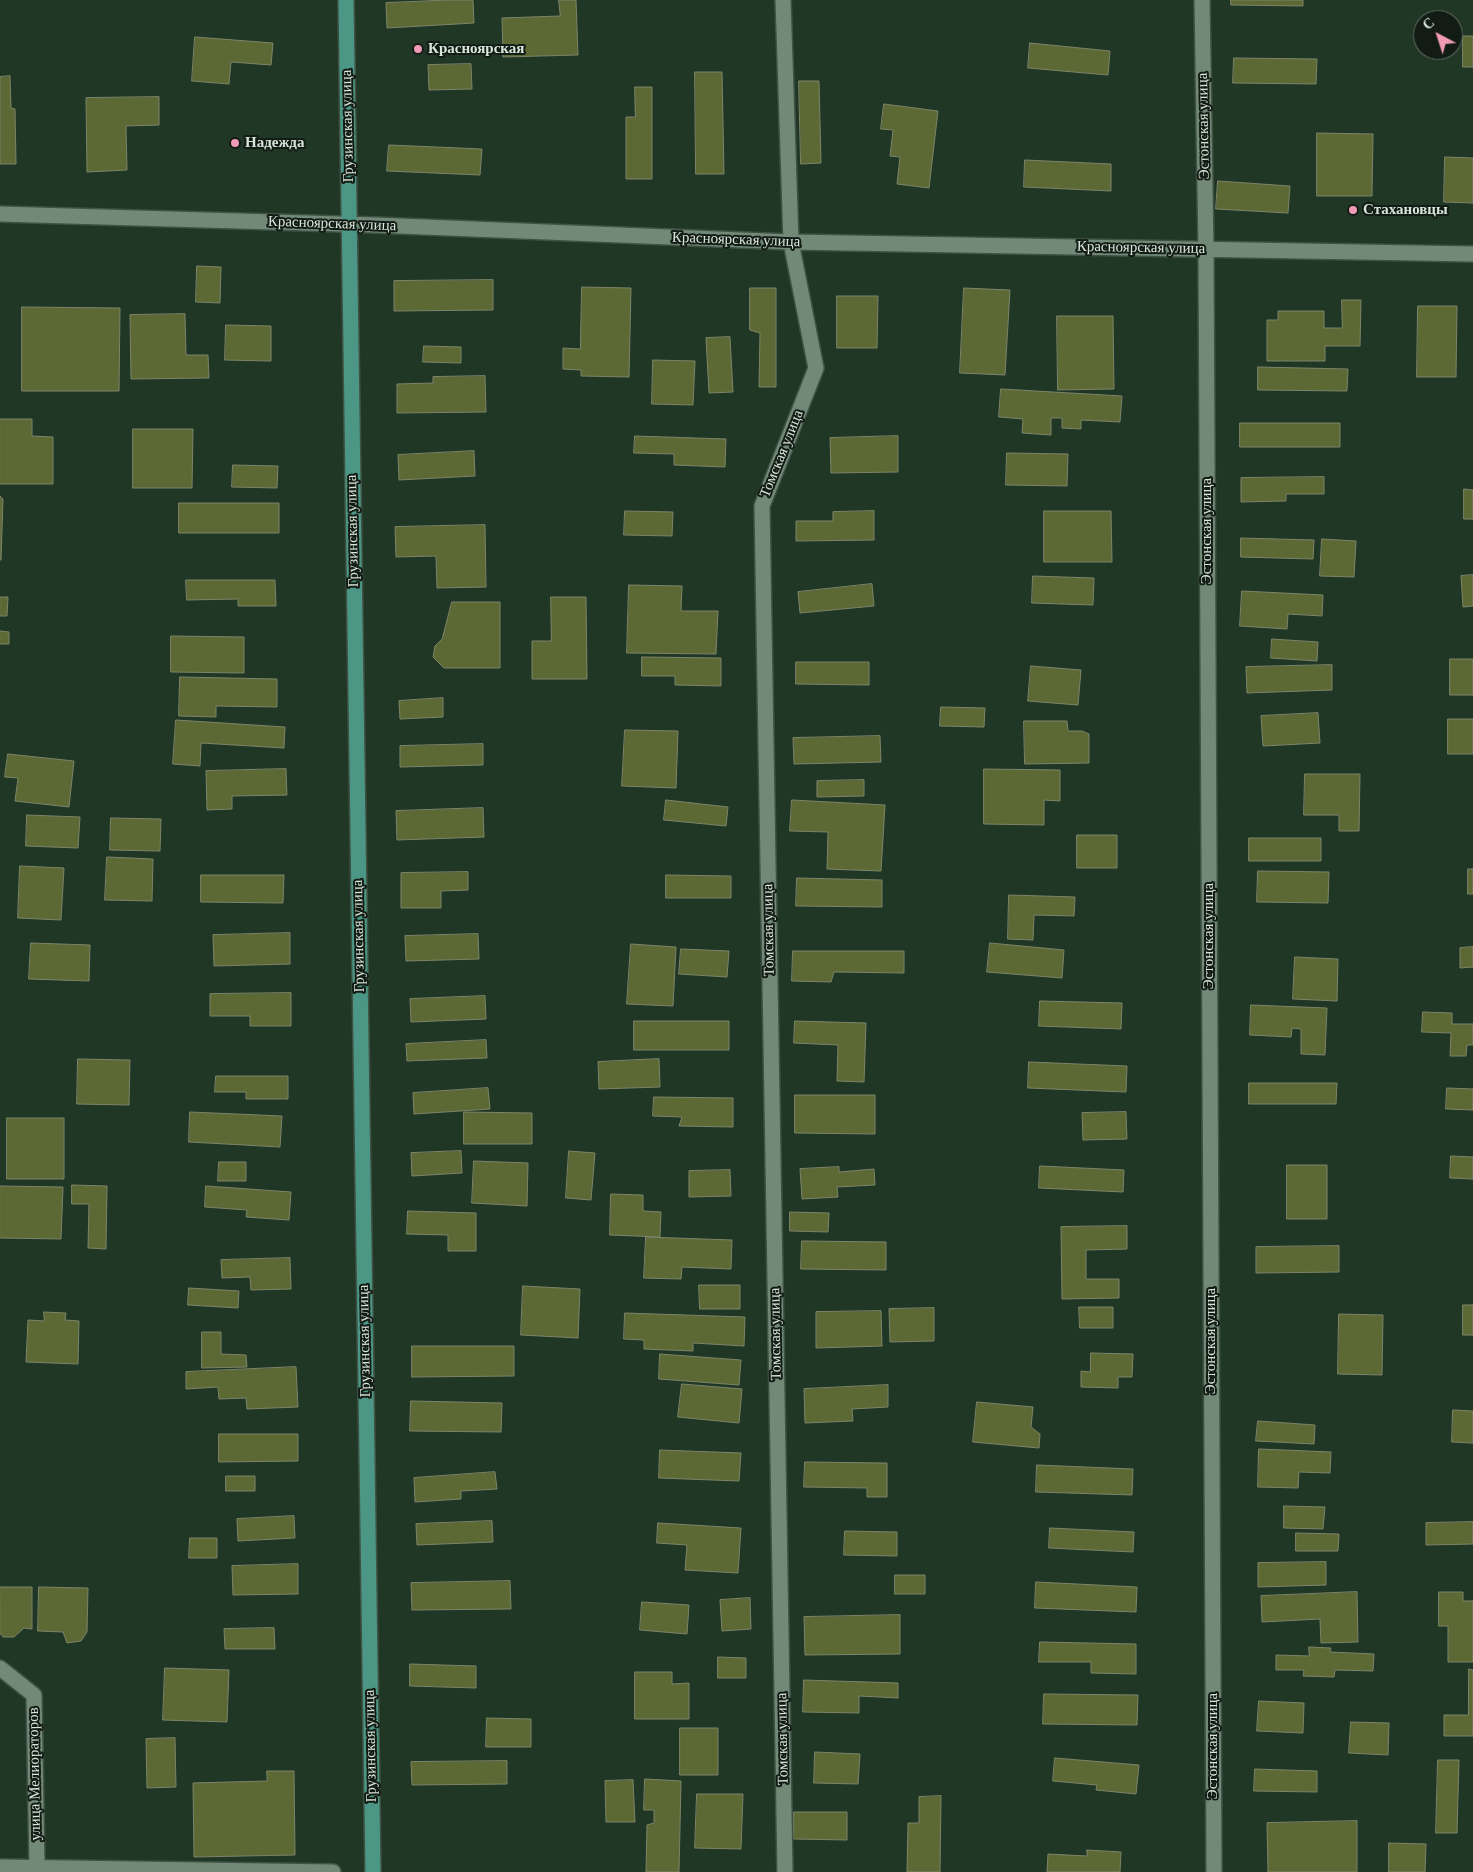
<!DOCTYPE html>
<meta charset="utf-8">
<style>
body{margin:0}
#map{position:relative;width:1473px;height:1872px;overflow:hidden;background:#213726;font-family:Georgia,serif}
canvas{display:block}
.north{position:absolute;left:1413px;top:10px;width:50px;height:50px;box-sizing:border-box;background:#121b14;border:1px solid #616c63;border-radius:50%;rotate:320deg;font-size:14px;font-weight:700;line-height:20px;text-align:center;color:#d8e5da}
.north::after{content:'';display:block;margin:auto;width:18px;height:22px;background:#f09ab6;clip-path:polygon(50% 0,100% 100%,50% 72%,0 100%)}
</style>
<div id="map">
<canvas width="1473" height="1872"></canvas>
<div class="north">С</div>
</div>
<script>
const ctx = document.querySelector('canvas').getContext('2d');
ctx.lineJoin = 'round';
function fill(path, color) {
  ctx.fillStyle = color;
  ctx.fill(path, 'evenodd');
}
function trace(path, color, width, dash) {
  ctx.strokeStyle = color;
  ctx.lineWidth = width;
  ctx.lineCap = dash ? 'butt' : 'round';
  ctx.setLineDash(dash || []);
  ctx.stroke(path);
}
function label(font, color, halo, rows, align = 'center') {
  ctx.font = font + ' Georgia,serif';
  ctx.lineWidth = 4;
  ctx.setLineDash([]);
  ctx.textBaseline = 'middle';
  ctx.strokeStyle = halo;
  ctx.fillStyle = color;
  for (const [text, x, y, turn = 0] of rows) {
    ctx.save();
    ctx.translate(x, y);
    ctx.rotate((+turn || 0) * Math.PI / 180);
    ctx.textAlign = isNaN(turn) ? turn : align;
    if (halo) ctx.strokeText(text, 0, 0);
    ctx.fillText(text, 0, 0);
    ctx.restore();
  }
}
const building = new Path2D(`
 M448 0H473L474 23 387 28 386 3Z
 M559 0H576L578 55 503 57 502 18 560 16Z
 M1231 0H1303V6L1231 5Z
 M1463 36H1473V67H1463Z
 M195 37 273 43 271 65 231 62 229 84 192 81Z
 M1030 43 1110 51 1108 75 1028 68Z
 M1234 58 1317 59 1316 84 1233 83Z
 M471 64 472 89 429 90 428 65Z
 M695 72H722L724 174H696Z
 M10 76 11 108 15 109 16 164H0V77Z
 M799 81H819L821 163 801 164Z
 M635 87H652V179H626V117H635Z
 M159 97V125L126 126 127 170 87 172 86 98Z
 M884 104 938 111 929 188 897 184 900 157 890 156 893 130 881 129Z
 M1317 133 1373 134 1372 196H1317Z
 M389 145 482 149 480 175 387 171Z
 M1445 157 1473 158V203L1444 202Z
 M1025 160 1111 164V191L1024 187Z
 M1218 181 1290 186 1288 213 1216 209Z
 M197 266 221 267 220 303 196 302Z
 M493 280V310L394 311V281Z
 M582 287 631 288 629 377 581 376V370L563 369V348L580 349Z
 M750 288H776V387H759L760 333 750 330Z
 M964 288 1010 290 1005 375 960 373Z
 M837 296H878L877 348H837Z
 M1342 300H1361L1360 346H1325V361H1267V320H1278V311H1324V328H1342Z
 M1418 306H1457L1456 377H1417Z
 M22 307 120 308 119 391H22Z
 M185 314 186 355H208L209 378 131 379 130 315Z
 M1057 316H1113L1114 389 1058 390Z
 M226 325 271 326V361L225 360Z
 M730 337 733 392 709 393 706 338Z
 M424 346 461 347V363L423 362Z
 M653 360 695 361 693 405 652 404Z
 M1258 367 1348 369 1347 391 1258 390Z
 M485 376 486 412 397 413V384L433 383V377Z
 M1001 389 1122 396 1120 422 1081 420V429L1062 428V418H1051V435L1022 433 1023 419 999 417Z
 M0 419H32V436L53 437V484H0Z
 M1240 423H1340V447H1240Z
 M133 429H193L192 488H133Z
 M635 436 726 439 725 467 674 465V454L634 453Z
 M898 436V472L831 473 830 438Z
 M474 451 475 476 399 480 398 455Z
 M1007 453 1068 454 1067 486 1006 485Z
 M233 465 278 466 277 488 232 487Z
 M1324 477V494H1286V501L1241 502V478Z
 M1464 489 1473 490V519H1464Z
 M0 496 3 499 1 560H0Z
 M179 503H279V533H179Z
 M625 511 673 512 672 536 624 535Z
 M874 511V540L796 541V521H833V512Z
 M1044 511H1111L1112 562H1044Z
 M485 525 486 587 437 588 436 556 396 557 395 527Z
 M1241 538 1314 540 1313 559 1241 557Z
 M1322 539 1356 541 1354 577 1320 576Z
 M1473 575V606L1463 607 1461 576Z
 M1033 576 1094 578 1093 605 1032 603Z
 M186 580H275L276 606H238V599L187 600Z
 M872 584 874 606 800 613 798 592Z
 M629 585 682 586 681 611H718L716 654 627 653Z
 M1242 591 1323 595 1322 616 1288 614 1287 629 1240 626Z
 M0 597H8L7 616H0Z
 M551 597H586L587 679H532V641H551Z
 M452 602H500V668H444L433 657 435 646 442 639Z
 M0 631 9 632V644H0Z
 M171 636 244 637V673L171 672Z
 M1272 639 1318 642 1317 661 1271 658Z
 M642 657 721 658V686L675 685V676H642Z
 M1450 659H1473V695H1450Z
 M796 662H869V685L796 684Z
 M1332 665V690L1247 693 1246 667Z
 M1031 666 1081 670 1078 705 1028 701Z
 M180 677 277 679V707L216 706V717L179 716Z
 M443 698V717L400 719 399 701Z
 M941 707 985 708 984 727 940 726Z
 M1318 713 1320 743 1263 746 1261 716Z
 M1448 719H1473V754H1448Z
 M176 720 285 727 284 748 201 743 200 766 173 764Z
 M1024 721H1067L1068 731H1082L1089 734V763L1025 764Z
 M625 730 678 731 676 788 622 786Z
 M880 736 881 762 794 764 793 738Z
 M483 744V765L400 767V746Z
 M8 754 74 761 69 807 15 801 18 778 5 777Z
 M286 769 287 795 232 796V809L207 810 206 771Z
 M984 769 1060 770V801L1044 800V825L984 824Z
 M1305 774H1360L1359 831H1339V815H1304Z
 M864 780V796L817 797V781Z
 M666 800 728 807 726 826 664 820Z
 M792 800 885 805 881 871 827 869 828 832 790 831Z
 M483 808 484 837 397 840 396 811Z
 M27 815 80 817 78 848 26 846Z
 M111 818 161 819 160 851 110 850Z
 M1077 835H1117V868H1077Z
 M1249 838H1321V861H1249Z
 M107 857 153 859 152 901 105 900Z
 M20 866 64 868 61 920 18 918Z
 M1468 869H1473V894H1468Z
 M1258 871 1329 872 1328 903 1257 902Z
 M468 872V890L441 891V908H401V873Z
 M201 875H284L283 903 201 902Z
 M666 875 731 876V898H666Z
 M797 878 882 880V907L796 906Z
 M1009 895 1075 897 1074 916 1034 915 1033 940 1008 939Z
 M290 933V964L214 966 213 935Z
 M478 934 479 959 406 961 405 936Z
 M31 943 90 945 89 981 29 979Z
 M990 943 1064 950 1062 978 987 972Z
 M631 944 676 947 673 1006 627 1004Z
 M1473 947V967L1460 968V948Z
 M681 949 729 951 727 977 679 974Z
 M793 951H904V973L834 972 831 982 792 981Z
 M1295 957 1338 959 1337 1001 1293 999Z
 M291 993V1026H250V1016H210V994Z
 M485 996 486 1019 411 1022 410 999Z
 M1040 1001 1122 1003 1121 1029 1039 1026Z
 M1251 1005 1327 1008 1325 1055 1301 1054V1029L1292 1028 1291 1037 1250 1035Z
 M1423 1012 1452 1013V1024H1473V1045H1467L1466 1056H1450L1451 1033 1422 1032Z
 M634 1021H729V1050H634Z
 M795 1021 866 1023 864 1082 837 1081 838 1045 794 1043Z
 M486 1040 487 1058 407 1061 406 1044Z
 M78 1059 130 1060 129 1105 77 1104Z
 M659 1059 660 1087 599 1089 598 1062Z
 M1029 1062 1127 1066 1126 1092 1028 1088Z
 M216 1076H288V1099H246V1092H215Z
 M1249 1083H1337L1336 1104H1249Z
 M488 1088 490 1109 414 1114 413 1093Z
 M1447 1088 1473 1089V1110L1446 1109Z
 M795 1095H875V1134L795 1133Z
 M654 1097 733 1098V1127L679 1126 682 1117 653 1116Z
 M190 1112 282 1116 280 1147 189 1142Z
 M464 1112 532 1113V1144H464Z
 M1126 1112 1127 1139 1083 1140 1082 1113Z
 M7 1118H64V1179H7Z
 M461 1151 462 1173 412 1176 411 1153Z
 M569 1151 595 1153 591 1200 566 1198Z
 M1451 1156 1473 1157V1179L1450 1178Z
 M474 1161 528 1163 527 1206 472 1203Z
 M219 1162H246V1181H218Z
 M1287 1165H1327V1219H1287Z
 M1040 1166 1124 1170 1123 1192 1039 1188Z
 M839 1167V1172L874 1169 875 1185 837 1187 838 1197 802 1199 800 1169Z
 M730 1170 731 1196 689 1197V1171Z
 M72 1185 107 1186 106 1249 88 1248 89 1204H72Z
 M0 1186 63 1187 61 1239 0 1238Z
 M206 1186 291 1192 289 1220 246 1217 247 1210 205 1207Z
 M611 1194 643 1195V1211L661 1212 660 1237 610 1235Z
 M408 1211 476 1213V1251H448V1235L407 1234Z
 M790 1212 829 1213 828 1232 790 1231Z
 M1127 1226V1249L1086 1250V1279H1119V1298L1062 1299 1061 1227Z
 M646 1237 732 1240 731 1269 682 1267 681 1279 644 1278Z
 M802 1241 886 1242V1270L801 1269Z
 M1339 1246V1272L1256 1273V1247Z
 M290 1258 291 1289 251 1290 250 1277 222 1278 221 1260Z
 M699 1285H740V1309H700Z
 M523 1286 580 1289 578 1338 521 1335Z
 M189 1288 239 1291 238 1308 188 1305Z
 M1463 1305H1473V1335H1463Z
 M1079 1307H1113V1328H1080Z
 M934 1308V1341L890 1342 889 1309Z
 M881 1311 882 1346 816 1348V1312Z
 M44 1312 66 1313 65 1320 79 1321 78 1364 26 1362 28 1320 44 1321Z
 M625 1313 745 1317 744 1346 693 1343V1351L644 1349V1340L624 1339Z
 M1339 1314 1383 1315 1382 1375 1338 1374Z
 M202 1332H221V1354L246 1355 247 1367 202 1368Z
 M412 1346H514V1376L412 1377Z
 M1091 1353 1133 1354 1132 1377H1118V1388L1081 1387V1371L1090 1372Z
 M660 1354 741 1360 739 1385 659 1379Z
 M296 1367 298 1407 247 1409 246 1398 219 1399 218 1387 186 1389V1372Z
 M682 1384 742 1389 739 1423 678 1417Z
 M888 1385V1407L852 1409 853 1421 805 1423 804 1389Z
 M411 1401 502 1403 501 1432 410 1431Z
 M977 1402 1033 1407 1031 1427 1040 1434 1039 1448 973 1442Z
 M1453 1410 1473 1411V1443L1452 1442Z
 M1258 1421 1315 1425 1314 1444 1256 1441Z
 M219 1434H298V1461L219 1462Z
 M1259 1449 1331 1452 1330 1473 1299 1472 1298 1488 1258 1487Z
 M660 1450 741 1453 739 1481 659 1478Z
 M805 1462 887 1463V1497H867V1488L804 1487Z
 M1037 1465 1133 1469 1132 1495 1036 1492Z
 M495 1472 497 1489 461 1491V1499L415 1502 414 1478Z
 M226 1476H255V1491H226Z
 M1284 1506 1325 1507 1323 1529 1284 1528Z
 M294 1516 295 1538 238 1541 237 1519Z
 M492 1521 493 1542 417 1545 416 1524Z
 M1473 1522V1544L1426 1545V1523Z
 M658 1523 741 1528 738 1573 685 1570 687 1545 657 1543Z
 M1050 1528 1134 1532 1133 1552 1049 1548Z
 M845 1531 897 1532V1556L844 1555Z
 M1296 1533 1339 1534 1338 1551H1296Z
 M190 1538H217V1558H189Z
 M1326 1562V1585L1258 1587V1563Z
 M298 1564V1594L233 1595 232 1566Z
 M895 1575H925V1594H895Z
 M510 1581 511 1609 412 1610 411 1583Z
 M1036 1582 1137 1587 1136 1612 1035 1608Z
 M0 1587H32V1629L24 1628 14 1637H3L0 1633Z
 M39 1587 88 1588 87 1632 81 1641 67 1643 63 1632 38 1631Z
 M1357 1592 1358 1642 1321 1643 1320 1619 1262 1622 1261 1596Z
 M1439 1592H1463V1601H1473V1662H1448V1626H1439Z
 M750 1598 751 1629 722 1631 720 1600Z
 M642 1602 689 1605 687 1634 640 1630Z
 M900 1615V1654L805 1655 804 1617Z
 M274 1628 275 1649H225L224 1629Z
 M1040 1642 1136 1644V1674L1091 1673V1662H1039Z
 M1309 1647 1331 1648 1330 1652 1374 1654 1373 1671 1335 1670 1334 1677 1303 1676 1304 1670H1276V1655L1309 1656Z
 M718 1657 746 1658V1678H718Z
 M410 1664 476 1666V1688L410 1686Z
 M165 1668 229 1670 227 1722 163 1720Z
 M1469 1669 1473 1670V1736H1444V1715H1468Z
 M635 1672H672V1684L689 1683V1719H635Z
 M804 1680 898 1683V1698L859 1696V1713L803 1712Z
 M1044 1694 1138 1695 1137 1725 1043 1724Z
 M1259 1701 1304 1703 1303 1733 1257 1731Z
 M487 1718 531 1719V1747H486Z
 M1351 1722 1389 1723 1388 1755 1349 1753Z
 M680 1728H718V1775H680Z
 M175 1738 176 1787 147 1788 146 1739Z
 M815 1752 860 1754 858 1784 814 1783Z
 M1055 1758 1139 1765 1136 1794 1096 1790 1097 1785 1053 1781Z
 M1438 1760H1459L1457 1833H1436Z
 M507 1761V1784L412 1785 411 1762Z
 M1255 1769 1317 1771V1792L1254 1791Z
 M267 1771H294L295 1855 194 1857 193 1783 267 1781Z
 M645 1779 681 1781 679 1872H646L647 1825 654 1823V1810H644Z
 M633 1780 635 1822H606L605 1781Z
 M697 1794H743L741 1849 695 1848Z
 M941 1796 940 1872H907L908 1823H919V1797Z
 M794 1812H847V1840L794 1839Z
 M1357 1821V1872H1268L1267 1823Z
 M1389 1843 1426 1844 1425 1872H1389Z
 M1087 1850 1121 1852 1120 1872H1047L1048 1854 1087 1856Z`);
fill(building, '#5d6935');
trace(building, '#7c8469', 1);
const minor = new Path2D(`
 M783 0 791 242 816 368 762 506 785 1872
 M1202 0 1206 249 1214 1872
 M0 214 375 225 791 242 1473 254
 M0 1668 34 1695 37 1866
 M0 1867 333 1872`);
const major = new Path2D(`
 M346 0 373 1872`);
trace(minor, '#3f5244', 18);
trace(major, '#3f5244', 18);
trace(minor, '#718976', 15);
trace(major, '#4b9684', 15);
for (const [x, y, r, color] of [
 [418,49,5,"#f09ab6"],
 [235,143,5,"#f09ab6"],
 [1353,210,5,"#f09ab6"]
]) {
  const dot = new Path2D();
  dot.arc(x, y, r, 0, 2 * Math.PI);
  ctx.fillStyle = color;
  ctx.fill(dot);
  trace(dot, '#121b14', 2);
}
label('bold 15px', '#d8e5da', '#121b14', [
 ["Красноярская",428,49],
 ["Надежда",245,143],
 ["Стахановцы",1363,210]
], 'left');
label('15px', '#d8e5da', '#121b14', [
 ["Грузинская улица",348,126,-91],
 ["Эстонская улица",1204,126,-91],
 ["Красноярская улица",332,224,2],
 ["Красноярская улица",736,240,2],
 ["Красноярская улица",1141,248,1],
 ["Томская улица",782,454,-68],
 ["Грузинская улица",353,531,-91],
 ["Эстонская улица",1207,531,-90],
 ["Томская улица",769,930,-91],
 ["Грузинская улица",359,936,-91],
 ["Эстонская улица",1209,936,-90],
 ["Томская улица",776,1334,-91],
 ["Грузинская улица",365,1341,-91],
 ["Эстонская улица",1211,1341,-90],
 ["Томская улица",783,1739,-91],
 ["Грузинская улица",371,1746,-91],
 ["Эстонская улица",1213,1746,-90],
 ["улица Мелиораторов",35,1774,-91]
]);
</script>
